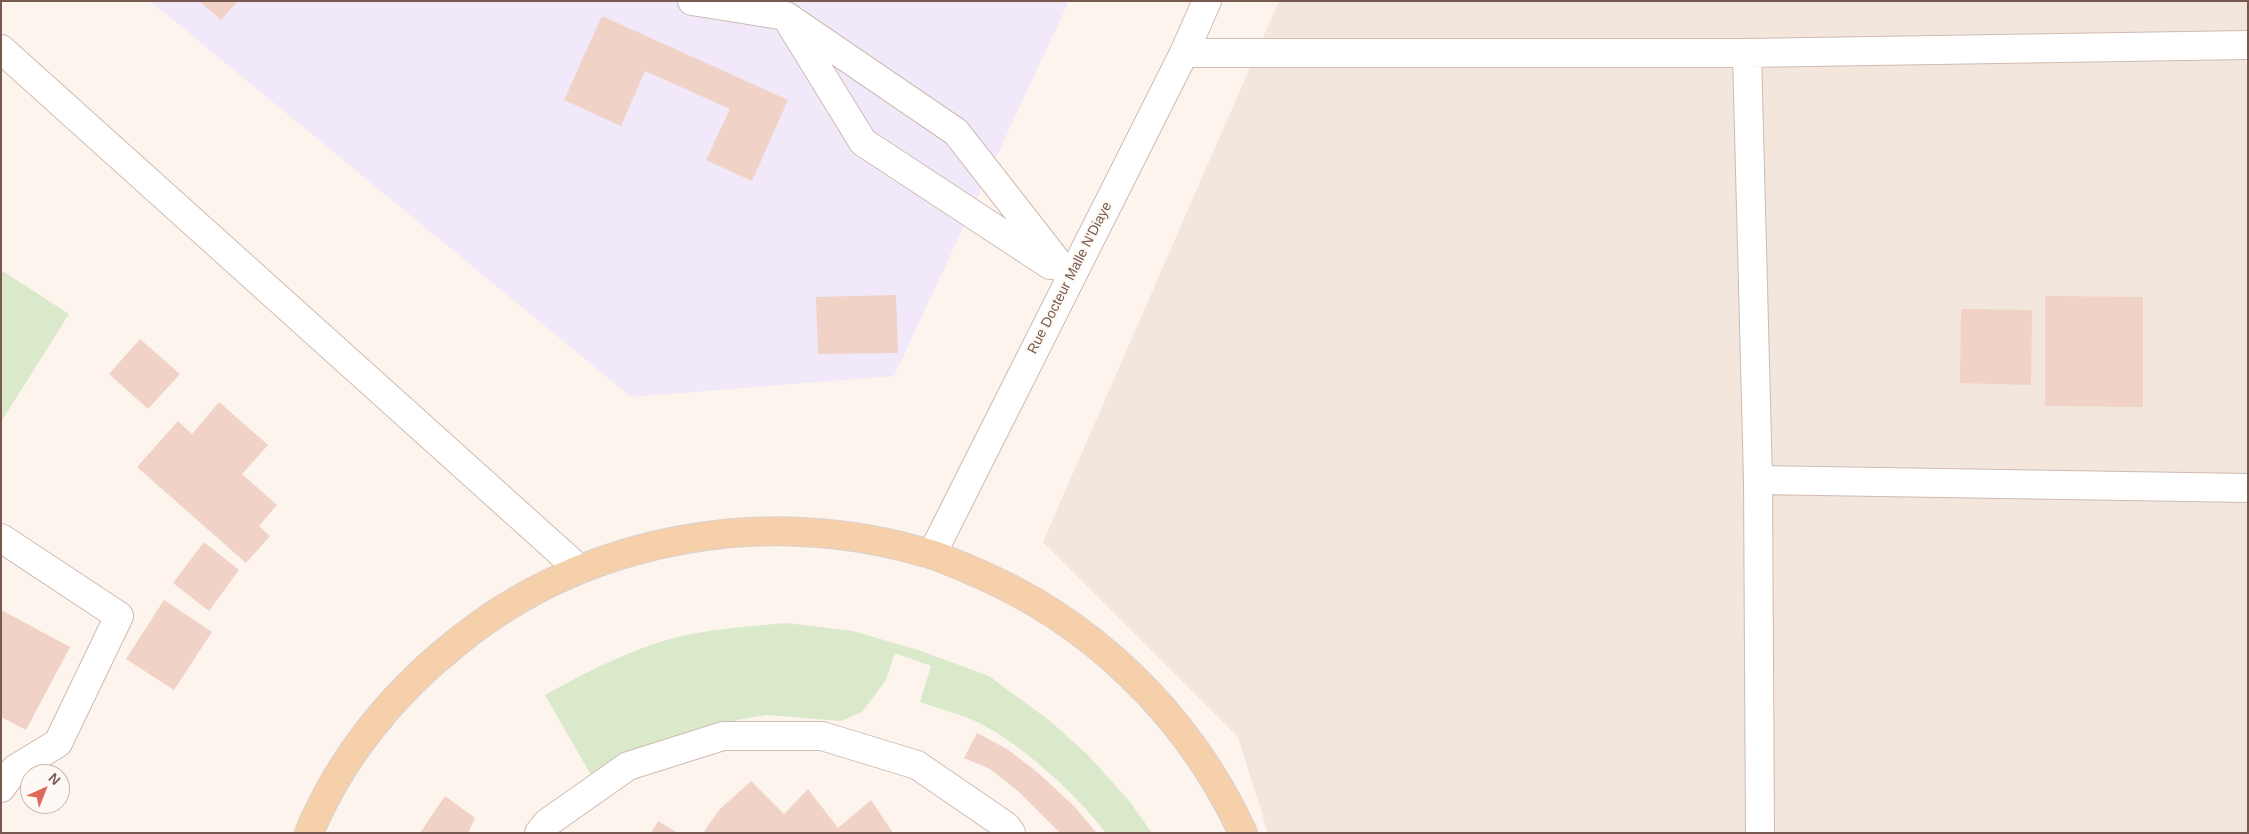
<!DOCTYPE html>
<style>
body{margin:0}
#map{position:relative;width:2249px;height:834px;overflow:hidden;background:#fcf4ed;font-family:Helvetica,sans-serif}
canvas{display:block}
.frame{position:absolute;inset:0;border:2px solid #775950;pointer-events:none}
.north{position:absolute;left:20px;top:764px;width:50px;height:50px;box-sizing:border-box;background:#fef9f4;border:1px solid #c8b9b2;border-radius:50%;rotate:44deg;font-size:14px;font-weight:700;line-height:20px;text-align:center;color:#775950}
.north::after{content:'';display:block;margin:auto;width:18px;height:22px;background:#dc695c;clip-path:polygon(50% 0,100% 100%,50% 72%,0 100%)}
</style>
<div id="map">
<canvas width="2249" height="834"></canvas>
<div class="frame"></div>
<div class="north">N</div>
</div>
<script>
const ctx = document.querySelector('canvas').getContext('2d');
ctx.lineJoin = 'round';
function fill(path, color) {
  ctx.fillStyle = color;
  ctx.fill(path, 'evenodd');
}
function trace(path, color, width, dash) {
  ctx.strokeStyle = color;
  ctx.lineWidth = width;
  ctx.lineCap = dash ? 'butt' : 'round';
  ctx.setLineDash(dash || []);
  ctx.stroke(path);
}
function label(font, color, halo, rows, align = 'center') {
  ctx.font = font + ' Helvetica,sans-serif';
  ctx.lineWidth = 4.5;
  ctx.setLineDash([]);
  ctx.textBaseline = 'middle';
  ctx.strokeStyle = halo;
  ctx.fillStyle = color;
  for (const [text, x, y, turn = 0] of rows) {
    ctx.save();
    ctx.translate(x, y);
    ctx.rotate((+turn || 0) * Math.PI / 180);
    ctx.textAlign = isNaN(turn) ? turn : align;
    if (halo) ctx.strokeText(text, 0, 0);
    ctx.fillText(text, 0, 0);
    ctx.restore();
  }
}
fill(new Path2D(`
 M1279 1H2248V833H1268L1238 737 1043 542Z`), '#f3e6dc');
fill(new Path2D(`
 M150 1H1069L894 376 631 397Z`), '#f1e9f9');
fill(new Path2D(`
 M1 270 69 314 1 422Z
 M786 623 853 631 918 650 989 676 1050 721 1088 755 1130 802 1152 833H1106C1076 794 1019 741 975 721 958 713 938 709 920 702L931 666 895 653 886 680 862 712 841 721 766 715 737 720 706 729 591 775 545 695C579 676 614 658 651 645 693 630 742 627 786 623Z`), '#dbe9cb');
fill(new Path2D(`
 M199 1H238L221 20Z
 M602 16 788 100 752 181 706 160 730 109 645 71 621 126 564 100Z
 M896 295 898 353 818 354 816 297Z
 M2045 296 2143 297V407L2045 406Z
 M1961 309 2032 310 2031 385 1960 383Z
 M140 339 180 374 148 409 109 374Z
 M219 402 268 445 242 474 277 505 259 526 270 536 246 563 137 467 178 421 192 434Z
 M204 542 239 570 209 611 173 583Z
 M164 600 212 632 174 690 126 659Z
 M1 610 70 647 26 730 1 717Z
 M977 733 1007 749 1036 771 1074 806 1097 833H1060L1019 792 990 769 964 758Z
 M751 781 784 814 808 789 838 828 871 800 893 833H703L719 810Z
 M445 796 475 818 468 833H420Z
 M658 821 678 833H651Z`), '#f0d2c6');
const minor = new Path2D(`
 M692 1 786 16 956 132 1070 278
 M791 25 863 142 1050 265
 M1 49 579 569
 M1184 53H1747L2248 45
 M1747 53 1758 480 1760 833
 M1758 480 2248 488
 M1 538 119 616 58 743 15 769 1 788
 M932 554 1184 53 1207 1
 M539 833 547 823 628 766 723 736H822L917 765 1006 826 1011 833`);
const major = new Path2D(`
 M309 833C340 758 393 693 456 643 587 536 768 505 930 554 943 558 956 564 968 569 1090 619 1188 714 1243 833`);
trace(minor, '#cebbb2', 30);
trace(major, '#d9d1ce', 30);
trace(minor, '#fff', 28);
trace(major, '#f5d0ab', 28);
label('14px', '#775950', '#fef9f4', [
 ["Rue Docteur Malle N'Diaye",1070,278,-63]
]);
</script>
